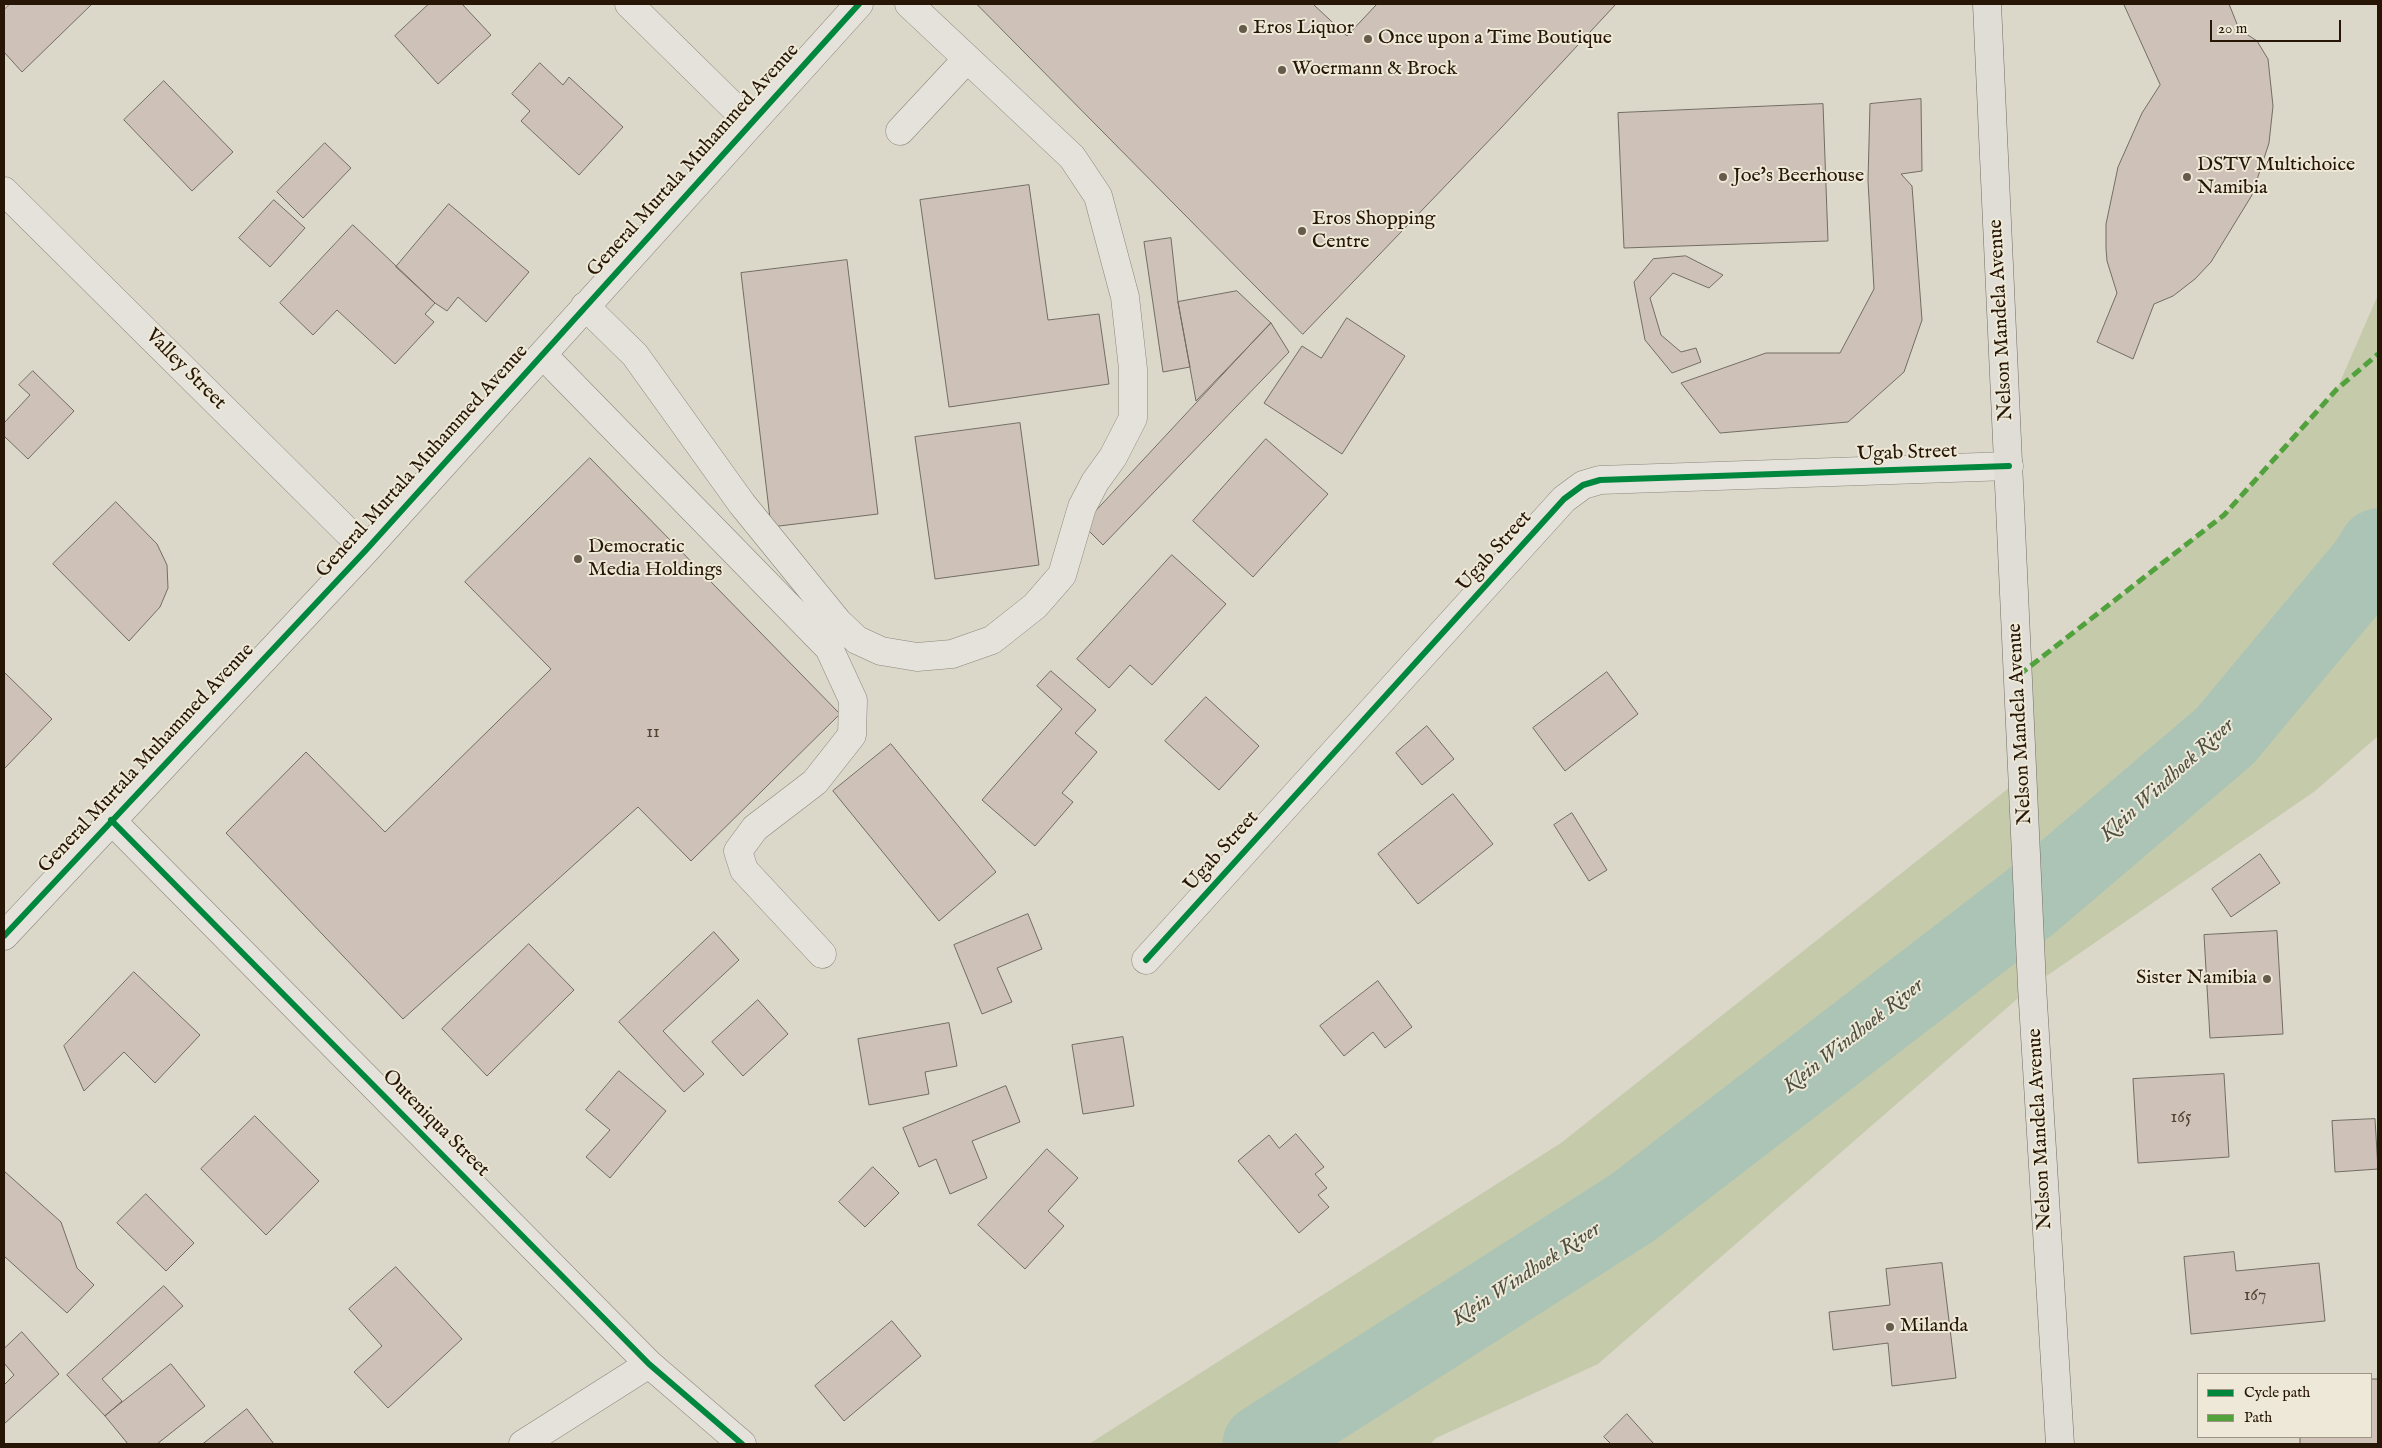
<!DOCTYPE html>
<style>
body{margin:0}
#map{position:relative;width:2382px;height:1448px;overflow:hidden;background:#dbd7c9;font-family:"IM FELL English",serif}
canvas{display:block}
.frame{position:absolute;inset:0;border:5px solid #271605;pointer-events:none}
.legend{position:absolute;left:2197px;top:1373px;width:175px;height:65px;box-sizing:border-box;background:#ede8d7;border:1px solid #9e9483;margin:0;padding:6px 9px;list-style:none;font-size:15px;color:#271605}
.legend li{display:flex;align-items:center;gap:10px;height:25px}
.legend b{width:25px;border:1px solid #9e9483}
.scale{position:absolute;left:2210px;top:20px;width:131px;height:22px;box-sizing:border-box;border:2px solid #271605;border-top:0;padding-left:6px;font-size:15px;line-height:18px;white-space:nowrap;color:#271605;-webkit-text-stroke:4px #ede8d7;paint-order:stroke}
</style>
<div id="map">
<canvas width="2382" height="1448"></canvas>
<div class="frame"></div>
<ul class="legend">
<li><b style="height:6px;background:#00873e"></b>Cycle path</li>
<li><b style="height:6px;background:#51a13d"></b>Path</li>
</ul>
<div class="scale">20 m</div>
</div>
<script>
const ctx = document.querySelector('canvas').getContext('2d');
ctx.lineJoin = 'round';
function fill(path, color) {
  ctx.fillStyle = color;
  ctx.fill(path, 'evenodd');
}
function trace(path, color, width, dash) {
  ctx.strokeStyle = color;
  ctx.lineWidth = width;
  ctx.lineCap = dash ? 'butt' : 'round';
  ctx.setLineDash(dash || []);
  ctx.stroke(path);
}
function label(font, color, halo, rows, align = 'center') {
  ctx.font = font + ' "IM FELL English",serif';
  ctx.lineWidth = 4;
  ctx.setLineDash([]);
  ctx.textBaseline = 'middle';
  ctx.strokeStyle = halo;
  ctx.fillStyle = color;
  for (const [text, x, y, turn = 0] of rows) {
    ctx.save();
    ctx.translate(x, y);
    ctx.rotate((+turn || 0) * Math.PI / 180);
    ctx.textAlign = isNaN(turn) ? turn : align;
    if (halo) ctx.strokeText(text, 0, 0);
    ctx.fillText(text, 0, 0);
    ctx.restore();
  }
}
fill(new Path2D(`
 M2378 295V736L2315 791 2032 986 1598 1364 1436 1438 1430 1444H1089L1561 1143 2024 776 2019 675 2224 515 2337 389Z`), '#c5caab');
trace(new Path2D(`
 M1262 1444 1632 1208 2029 903 2225 736 2369 563 2378 548`), '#abc4b5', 79);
const building = new Path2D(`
 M10 4H92L22 72 4 52V10Z
 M429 4H462L491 35 438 84 395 36Z
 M977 4H1313L1347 36 1377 4H1616L1501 128 1303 334Z
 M2124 4H2229L2239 29 2257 41 2268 59 2273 106 2269 143 2252 195 2211 262 2195 279 2173 296 2154 304 2133 359 2097 342 2117 293 2107 261 2106 248V224L2118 167 2142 113 2160 85Z
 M540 63 563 85 569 77 623 127 579 175 521 121 530 111 512 94Z
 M164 81 233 152 192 191 124 120Z
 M1921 99 1922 171 1901 174 1912 186 1922 320 1904 372 1848 422 1720 433 1681 383 1766 353H1840L1874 289 1868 181 1870 104Z
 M1823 104 1828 241 1624 248 1618 113Z
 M325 143 351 168 303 218 277 192Z
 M1029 185 1048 320 1099 314 1109 384 949 407 920 200Z
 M274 200 305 228 270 267 239 238Z
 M449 204 529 272 486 322 458 297 447 311 435 303 396 267Z
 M353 225 435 303 425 314 434 322 395 364 337 310 313 335 280 303Z
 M1171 238 1178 302 1190 367 1163 372 1144 242Z
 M1686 256 1723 275 1709 288 1673 273 1650 298 1661 335 1681 352 1696 348 1701 362 1672 373 1645 340 1634 282 1653 259Z
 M847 260 878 514 771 527 741 273Z
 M1237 291 1271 323 1196 401 1178 302Z
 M1347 318 1405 356 1342 454 1264 403 1302 346 1321 358Z
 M1271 323 1289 352 1103 545 1083 525Z
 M33 371 74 411 28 459 4 436V423L30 395 19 385Z
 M1020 423 1039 565 935 579 915 437Z
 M1266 439 1328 494 1253 577 1193 521Z
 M590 458 840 714 691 861 638 807 403 1019 226 833 306 752 385 832 551 669 465 582Z
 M116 502 157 544 167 565 168 588 160 607 129 641 53 564Z
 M1172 555 1226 604 1152 685 1130 665 1109 688 1077 659Z
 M1051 671 1096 710 1075 733 1097 752 1062 793 1073 802 1035 846 982 800 1062 709 1037 686Z
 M4 672 52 719 4 769Z
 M1607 672 1638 714 1565 771 1533 728Z
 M1206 697 1259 746 1219 790 1165 741Z
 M1427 726 1454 759 1422 785 1396 753Z
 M891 744 996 872 939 921 833 791Z
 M1453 794 1493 844 1418 904 1378 854Z
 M1572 813 1607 870 1589 881 1554 825Z
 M2260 854 2280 883 2231 917 2212 889Z
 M1028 914 1042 949 997 968 1012 1002 982 1014 954 945Z
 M2277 931 2283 1034 2210 1038 2204 935Z
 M714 932 739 960 663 1031 704 1074 684 1092 619 1022Z
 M529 944 574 990 487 1076 442 1029Z
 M134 972 200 1035 155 1083 124 1052 84 1091 64 1046Z
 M1378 981 1412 1027 1385 1048 1373 1032 1344 1056 1320 1026Z
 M758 1000 788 1034 743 1076 712 1042Z
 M949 1023 957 1066 925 1072 929 1094 869 1105 858 1039Z
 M1123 1037 1134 1106 1083 1114 1072 1045Z
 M619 1071 666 1111 610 1178 586 1157 610 1130 586 1110Z
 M2224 1074 2229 1157 2138 1163 2133 1079Z
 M1006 1086 1020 1122 972 1141 987 1178 950 1194 936 1159 919 1167 903 1128Z
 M255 1116 319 1181 266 1235 201 1169Z
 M2375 1119 2378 1169 2335 1172 2332 1121Z
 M1296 1134 1324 1167 1315 1174 1327 1188 1318 1195 1329 1207 1299 1233 1238 1161 1269 1135 1279 1148Z
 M1047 1149 1078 1178 1048 1211 1064 1226 1025 1269 978 1225Z
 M873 1167 899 1193 865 1227 839 1202Z
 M4 1171 61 1222 77 1268 94 1285 67 1313 4 1256Z
 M146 1194 194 1243 166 1271 117 1223Z
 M2234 1252 2236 1271 2319 1263 2325 1321 2191 1334 2184 1257Z
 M1942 1263 1956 1378 1892 1386 1888 1343 1833 1350 1829 1312 1890 1305 1886 1269Z
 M396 1267 462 1339 388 1408 354 1372 382 1346 349 1309Z
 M164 1286 183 1306 102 1379 122 1401 105 1416 67 1375Z
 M892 1321 921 1356 844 1421 815 1386Z
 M22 1332 59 1374 4 1424V1385L14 1375 4 1363V1349Z
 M171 1364 205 1406 157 1444H128L105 1416Z
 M2371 1379H2378V1444H2300V1437H2371Z
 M247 1409 274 1444H203Z
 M1627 1414 1654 1444H1611L1604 1437Z`);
fill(building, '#cec1b7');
trace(building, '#726d63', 1);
const minor = new Path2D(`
 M629 4 750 123
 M900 131 967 59
 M4 191 366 550
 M585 306 635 355 742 504 838 622 857 640 881 651 917 657 952 654 992 640 1035 606 1062 575 1082 507 1095 482 1113 457 1133 418V369L1125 297 1098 196 1072 157 909 4
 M543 355 829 648 853 700 852 735 815 782 755 828 738 851 744 870 822 954
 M111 820 649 1364 742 1444
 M4 936 366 550 859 4
 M1146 960 1564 499 1583 485 1600 480 2009 466
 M523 1444 649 1364`);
const major = new Path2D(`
 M1987 4 2032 986 2060 1444`);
trace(minor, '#8c877d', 29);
trace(major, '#726d63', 29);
trace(minor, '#e4e2db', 28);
trace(major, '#dfddd5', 28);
trace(new Path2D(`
 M2019 675 2224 515 2337 389 2378 354`), '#51a13d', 5, [10, 5]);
trace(new Path2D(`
 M111 820 649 1364 742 1444
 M4 936 366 550 859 4
 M1146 960 1564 499 1583 485 1600 480 2009 466`), '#00873e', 6);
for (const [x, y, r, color] of [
 [1243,29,5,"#665a4a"],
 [1368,39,5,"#665a4a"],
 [1282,70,5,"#665a4a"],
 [1723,177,5,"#665a4a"],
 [2187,177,5,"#665a4a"],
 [1302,231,5,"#665a4a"],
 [578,559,5,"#665a4a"],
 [2267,979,5,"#665a4a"],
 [1890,1327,5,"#665a4a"]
]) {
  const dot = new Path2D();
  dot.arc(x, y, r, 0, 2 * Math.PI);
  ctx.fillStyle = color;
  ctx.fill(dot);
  trace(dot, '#ede8d7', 2);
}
label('18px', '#524232', null, [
 ["11",653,733],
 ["165",2181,1118],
 ["167",2255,1296]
]);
label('20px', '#271605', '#ede8d7', [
 ["Eros Liquor",1253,29],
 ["Once upon a Time Boutique",1378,39],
 ["Woermann & Brock",1292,70],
 ["DSTV Multichoice",2197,166],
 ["Namibia",2197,189],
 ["Joe's Beerhouse",1733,177],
 ["Eros Shopping",1312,220],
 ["Centre",1312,243],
 ["Democratic",588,548],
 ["Media Holdings",588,571],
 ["Sister Namibia",2257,979,"right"],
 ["Milanda",1900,1327]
], 'left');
label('20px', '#271605', '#ede8d7', [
 ["General Murtala Muhammed Avenue",694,161,-48],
 ["Nelson Mandela Avenue",2002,320,-93],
 ["Valley Street",185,370,45],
 ["Ugab Street",1907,454,-2],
 ["General Murtala Muhammed Avenue",423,462,-48],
 ["Ugab Street",1495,552,-48],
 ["Nelson Mandela Avenue",2021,724,-93],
 ["General Murtala Muhammed Avenue",147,759,-47],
 ["Ugab Street",1222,852,-48],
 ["Outeniqua Street",435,1124,45],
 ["Nelson Mandela Avenue",2041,1129,-93]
]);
label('italic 21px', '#4e5040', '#ede8d7', [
 ["Klein Windhoek River",2168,781,-42],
 ["Klein Windhoek River",1854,1037,-38],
 ["Klein Windhoek River",1527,1275,-33]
]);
</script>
